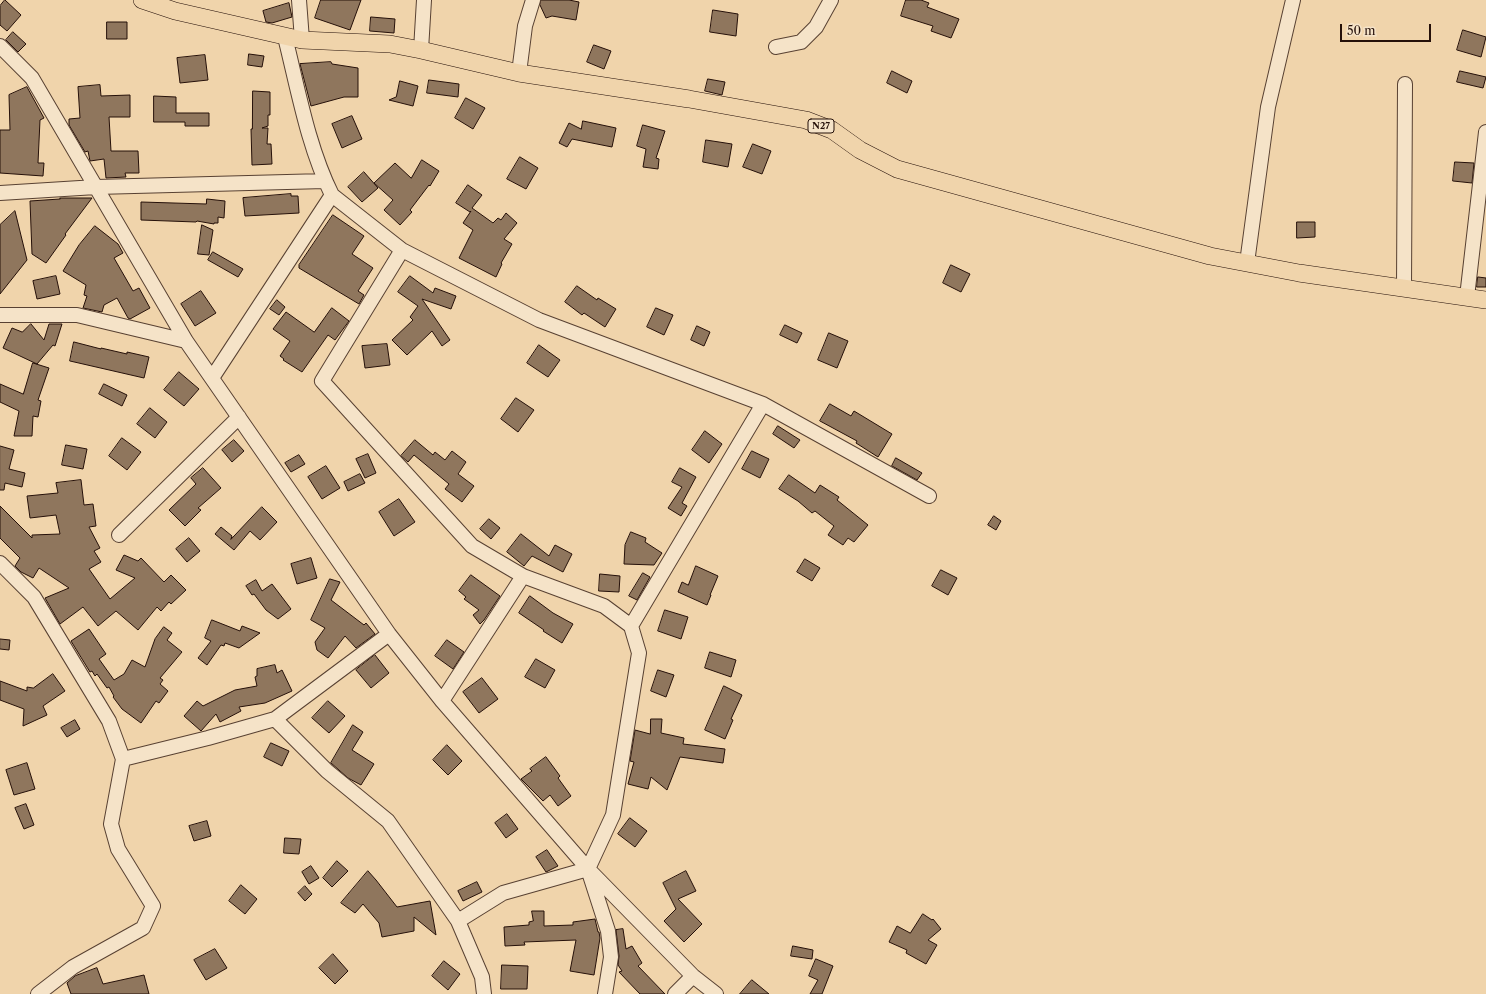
<!DOCTYPE html>
<style>
body{margin:0}
#map{position:relative;width:1486px;height:994px;overflow:hidden;background:#f0d4ab;font-family:"Libre Caslon Text",serif}
canvas{display:block}
.scale{position:absolute;left:1340px;top:24px;width:91px;height:18px;box-sizing:border-box;border:2px solid #251009;border-top:0;padding-left:5px;font-size:12px;line-height:14px;white-space:nowrap;color:#251009;-webkit-text-stroke:3px #f5e3c8;paint-order:stroke}
</style>
<div id="map">
<canvas width="1486" height="994"></canvas>
<div class="scale">50 m</div>
</div>
<script>
const ctx = document.querySelector('canvas').getContext('2d');
ctx.lineJoin = 'round';
function fill(path, color) {
  ctx.fillStyle = color;
  ctx.fill(path, 'evenodd');
}
function trace(path, color, width, dash) {
  ctx.strokeStyle = color;
  ctx.lineWidth = width;
  ctx.lineCap = dash ? 'butt' : 'round';
  ctx.setLineDash(dash || []);
  ctx.stroke(path);
}
function label(font, color, halo, rows, align = 'center') {
  ctx.font = font + ' "Libre Caslon Text",serif';
  ctx.lineWidth = 4;
  ctx.setLineDash([]);
  ctx.textBaseline = 'middle';
  ctx.strokeStyle = halo;
  ctx.fillStyle = color;
  for (const [text, x, y, turn = 0] of rows) {
    ctx.save();
    ctx.translate(x, y);
    ctx.rotate((+turn || 0) * Math.PI / 180);
    ctx.textAlign = isNaN(turn) ? turn : align;
    if (halo) ctx.strokeText(text, 0, 0);
    ctx.fillText(text, 0, 0);
    ctx.restore();
  }
}
const building = new Path2D(`
 M5 0 21 15 7 31 0 25V6Z
 M321 0H361L350 30 315 18Z
 M541 0H569L579 2 576 20 552 16 546 18 540 5Z
 M906 0H921L929 3 927 7 959 19 951 38 931 31 933 26 901 16Z
 M289 3 292 17 272 23 266 22 263 11Z
 M713 10 738 14 736 36 710 32Z
 M371 17 395 19 394 33 370 31Z
 M107 22H127V39H107Z
 M1463 30 1486 37 1481 57 1457 50Z
 M13 32 26 44 18 52 6 40Z
 M594 45 611 51 604 69 587 62Z
 M249 54 264 56 262 67 248 65Z
 M205 55 208 80 180 83 177 58Z
 M331 62 332 64 358 68V97H344L311 106 300 64Z
 M892 71 912 81 907 93 887 83Z
 M1460 71 1486 77 1483 88 1457 82Z
 M708 79 725 82 722 95 705 91Z
 M429 80 459 84 458 97 427 93Z
 M400 81 418 86 413 106 389 100 396 97Z
 M100 85 101 96 130 95V117H109L111 151H138L139 173H125L126 177 106 178 104 159 90 161 88 151 85 152 69 125V119L80 118 78 87Z
 M27 87 44 118 40 120 38 163H44L43 176 0 173V130H10L9 95Z
 M253 91 270 92V115H268V126L262 128H268L267 144H271L272 164 252 165 251 129H252Z
 M154 96 176 97V113H209V126H185V122H154Z
 M466 98 485 108 473 129 455 118Z
 M352 116 362 139 342 148 332 124Z
 M583 121 616 128 612 147 572 139 567 147 559 143 569 123 581 129Z
 M643 125 665 131 656 158 659 159 658 169 643 167 646 149 637 146Z
 M706 140 732 144 728 167 703 162Z
 M753 144 771 151 762 174 743 167Z
 M520 157 538 168 526 189 507 179Z
 M422 160 439 171 430 186 429 185 410 210 412 212 400 225 384 210 393 200 374 183 395 163 411 178Z
 M1455 162 1474 163 1472 183 1453 181Z
 M364 172 378 188 362 202 348 187Z
 M468 185 482 195 472 208 493 223 498 218 501 220 506 213 517 223 504 239 512 244 501 263 502 264 496 277 459 258 473 230 463 223 471 211 470 212 456 203Z
 M291 194V196H298L299 213 245 216 243 198Z
 M60 198H92L65 234 66 235 46 263 32 254 30 201 60 199Z
 M207 199 225 201 224 218 218 217V223H214V224L197 221 196 222 141 220V202L206 204Z
 M15 211 27 260 0 294V225Z
 M333 215 364 236 352 254 373 268 358 291 364 295 359 304 299 268V265Z
 M1297 222H1315V237L1297 238Z
 M202 225 213 230 209 255 198 254Z
 M95 226 118 244 123 253 114 258 133 291 139 288 150 308 130 319 128 318 117 298 104 305 102 312 83 308 87 296 84 295 86 285 63 271 79 245Z
 M213 252 243 269 238 277 208 260Z
 M951 265 970 274 961 292 943 283Z
 M56 276 60 294 37 299 33 281Z
 M410 276 433 293 435 288 456 296 451 309 422 299 450 340 442 346 432 331 407 355 392 340 413 320 410 317 418 306 398 292Z
 M1478 277 1486 278V287H1477Z
 M577 286 597 300 598 298 616 309 605 327 584 313 582 315 565 302Z
 M201 291 216 313 195 326 181 304Z
 M277 300 285 307 279 315 270 309Z
 M332 308 349 321 335 340 328 335 302 372 283 360 284 359 280 356 290 341 273 329 286 312 314 332Z
 M656 308 673 315 664 335 647 327Z
 M31 324 44 340 49 324H62L55 346 53 345 37 364 3 348 12 328 22 332Z
 M785 325 802 333 797 343 780 335Z
 M697 326 710 332 704 346 691 340Z
 M829 333 848 341 837 368 818 360Z
 M74 342 101 349V348L127 354V352L149 357 144 378 70 361Z
 M387 344 390 365 365 368 362 346Z
 M539 345 560 360 548 377 527 363Z
 M33 363 49 368 38 400 41 401 38 417 33 416 32 436H14L19 411 0 402V384L23 394Z
 M179 372 199 389 184 406 164 390Z
 M104 384 127 395 122 406 99 394Z
 M516 398 534 410 518 432 501 419Z
 M830 404 851 416 854 411 892 434 878 457 856 443 857 441 820 421Z
 M150 408 167 422 155 438 137 424Z
 M778 426 800 440 794 448 773 434Z
 M705 431 722 444 709 463 692 450Z
 M122 438 141 452 127 470 109 456Z
 M234 440 244 451 232 462 222 450Z
 M415 440 433 455 435 452 445 460 452 451 466 462 458 474 474 486 462 502 445 489 449 484 414 455 408 462 401 456Z
 M66 445 87 449 83 469 62 465Z
 M0 446 14 450 9 469 25 473 22 487 5 483 4 490H0Z
 M752 451 769 459 760 478 742 469Z
 M368 454 376 473 365 478 356 459Z
 M299 455 305 464 291 472 285 463Z
 M896 458 922 473 917 480 892 466Z
 M326 466 340 488 322 499 308 477Z
 M203 468 221 488 198 508 201 510 185 526 169 510 196 484 191 478Z
 M680 468 696 477 682 503 687 506 681 516 668 508 682 487 672 482Z
 M360 474 365 483 348 491 344 482Z
 M789 475 815 493 820 485 839 497 837 500 868 525 854 542 848 538 843 545 828 535 834 526 815 511 812 513 798 501 779 489Z
 M81 480 84 505 93 504 96 526 89 527 100 548 94 551 101 562 89 569 110 599 135 578 116 570 124 555 138 561 141 558 164 582 171 575 186 590 171 604 169 602 161 611 157 607 138 630 116 611 98 626 83 607 60 624 45 598 69 588 39 568 33 578 21 572 15 566 20 558 0 538V506L32 538V535L60 534 56 515 30 518 27 496 58 493 56 483Z
 M399 499 415 522 394 536 379 512Z
 M262 507 277 522 260 540 250 531 234 550 215 534 221 527 232 536 231 539Z
 M994 516 1001 521 996 530 988 525Z
 M489 519 500 528 491 539 480 529Z
 M631 532 646 538 645 542 662 553 654 565 624 564 625 545Z
 M521 534 549 556 555 545 572 554 563 572 532 556 524 566 507 552Z
 M189 538 200 551 187 562 176 549Z
 M311 558 317 578 297 584 291 564Z
 M805 559 820 568 812 581 797 572Z
 M696 566 718 576 710 595H711L707 605 678 592 682 582 688 585Z
 M941 570 957 578 948 595 932 586Z
 M643 573 650 577 637 600 629 596Z
 M600 574 620 576 619 592 599 591Z
 M471 575 500 596 484 620 480 624 473 615 479 610 464 599 466 597 459 591Z
 M330 579 340 582 331 600 364 625 366 623 375 634 356 648 345 636 328 658 317 650 315 642 325 628 311 620Z
 M256 580 262 591 272 584 291 609 278 619 266 610 254 594 252 595 246 586Z
 M530 596 553 613 573 624 562 643 543 631 544 630 519 613Z
 M665 610 688 617 681 639 658 631Z
 M212 620 240 631 242 626 260 633 239 648 225 643 224 646 221 645 207 665 198 658 211 641 205 638Z
 M164 627 172 633 167 640 182 652 160 678 163 680 160 684 168 691 159 703 156 701 141 723 122 709 113 697 114 696 109 687 107 688 97 674 95 676 92 671 90 672 71 641 89 629 106 654 99 659 114 680 124 674 132 660 145 667 155 639Z
 M0 639 10 640 9 650 0 649Z
 M447 640 464 652 453 669 435 656Z
 M710 652 736 660 731 677 705 668Z
 M375 655 389 673 371 688 356 670Z
 M536 659 555 670 545 688 525 677Z
 M275 665 277 673 282 670 292 691 265 703 239 707 241 711 220 722 216 714 201 731 184 716 197 701 203 706 235 690 257 686 255 677 257 676V669Z
 M658 670 674 675 666 697 651 691Z
 M53 674 65 691 43 706 47 715 23 726 24 709 0 700V681L27 691V687L33 688Z
 M482 678 498 699 479 713 463 692Z
 M724 686 742 695 731 719 733 720 725 739 705 730Z
 M328 701 345 716 329 733 312 718Z
 M651 719H662L661 733 684 738 683 744 725 749 723 763 680 757 667 790 651 777 648 789 628 784 634 762 630 761 635 730 650 734Z
 M75 720 80 729 67 737 61 728Z
 M353 725 363 732 352 750 374 764 361 785 348 778 331 763Z
 M271 743 289 751 282 766 264 757Z
 M447 745 462 761 448 775 433 760Z
 M546 757 560 776 558 778 571 796 558 806 550 795 543 801 521 779 532 771 530 769Z
 M27 763 35 789 14 795 6 770Z
 M26 804 34 825 24 829 15 808Z
 M507 814 518 829 506 838 495 823Z
 M630 818 647 831 635 847 618 834Z
 M207 821 211 836 194 841 189 826Z
 M285 838 301 839 299 854 284 853Z
 M547 850 558 866 546 872 536 857Z
 M337 861 348 871 332 887 323 878Z
 M311 866 319 878 309 884 302 872Z
 M368 871 376 880 397 907 430 901 436 935 414 917V931L382 937 379 923 363 904 355 913 341 903Z
 M686 871 696 891 678 899 702 924 684 942 664 921 676 909 663 883Z
 M477 882 482 892 463 901 458 891Z
 M241 885 257 899 245 914 229 901Z
 M305 886 312 894 305 901 298 893Z
 M532 911H544V926L573 925V922L595 919 598 932H599L600 938 594 975 570 971 576 940 524 942 525 945 505 946 504 927 529 925V922L533 921Z
 M923 914 932 920 933 919 941 929 928 940 937 945 926 964 906 953 907 950 889 942 897 926 910 933Z
 M623 929 626 949 632 946 642 963 638 966 665 994H640L619 972 622 971 618 965 619 956 616 930Z
 M793 946 813 950 812 959 791 956Z
 M215 949 227 968 206 980 194 960Z
 M333 954 348 971 335 984 319 968Z
 M816 959 833 966 822 994H810L818 980 809 976Z
 M444 961 460 974 448 990 432 976Z
 M502 965 528 966 527 989H501Z
 M97 968 103 984 144 975 149 994H71L67 983 75 976Z
 M752 980 769 994H740Z`);
fill(building, '#8f765d');
trace(building, '#251009', 1);
const minor = new Path2D(`
 M299 0 302 40
 M0 46 32 78 186 341 389 634 442 701 588 869 693 976 716 994
 M776 47 801 42 816 27 831 0
 M421 50 424 0
 M519 73 525 26 533 0
 M0 193 96 187 325 181
 M332 195 402 250 539 320 763 404 929 496
 M402 250 322 381 472 546 523 576 604 606 631 626 639 653 613 815 588 869 608 931 611 957 605 994
 M1247 263 1268 107 1293 0
 M1404 288 1405 84
 M1467 297 1486 132
 M0 315H77L186 341
 M212 378 332 195C308 147 298 89 285 37
 M119 535 239 417
 M0 563 34 597 109 721 123 759 111 824 118 849 153 906 143 928 73 967 38 994
 M631 626 763 404
 M442 701 523 576
 M275 719 327 771 388 821 458 921 482 977 484 994
 M123 759 208 738 275 719 389 634
 M458 921 503 893 588 869
 M675 994 693 976`);
const major = new Path2D(`
 M142 0 175 11 302 40 390 44 421 50 519 73 689 99 806 120 832 130 860 150 897 169 1210 256 1299 273 1486 300`);
trace(minor, '#584132', 16);
trace(major, '#251009', 18);
trace(minor, '#f5e3c8', 14);
trace(major, '#f0d4ab', 17);
for (const [x, y, w] of [
 [821,126,26]
]) {
  const box = new Path2D();
  box.roundRect(x - w / 2, y - 7, w, 14, 3);
  ctx.fillStyle = '#f5e3c8';
  ctx.fill(box);
  trace(box, '#251009', 1);
}
label('bold 9px', '#251009', null, [
 ["N27",821,126]
]);
</script>
